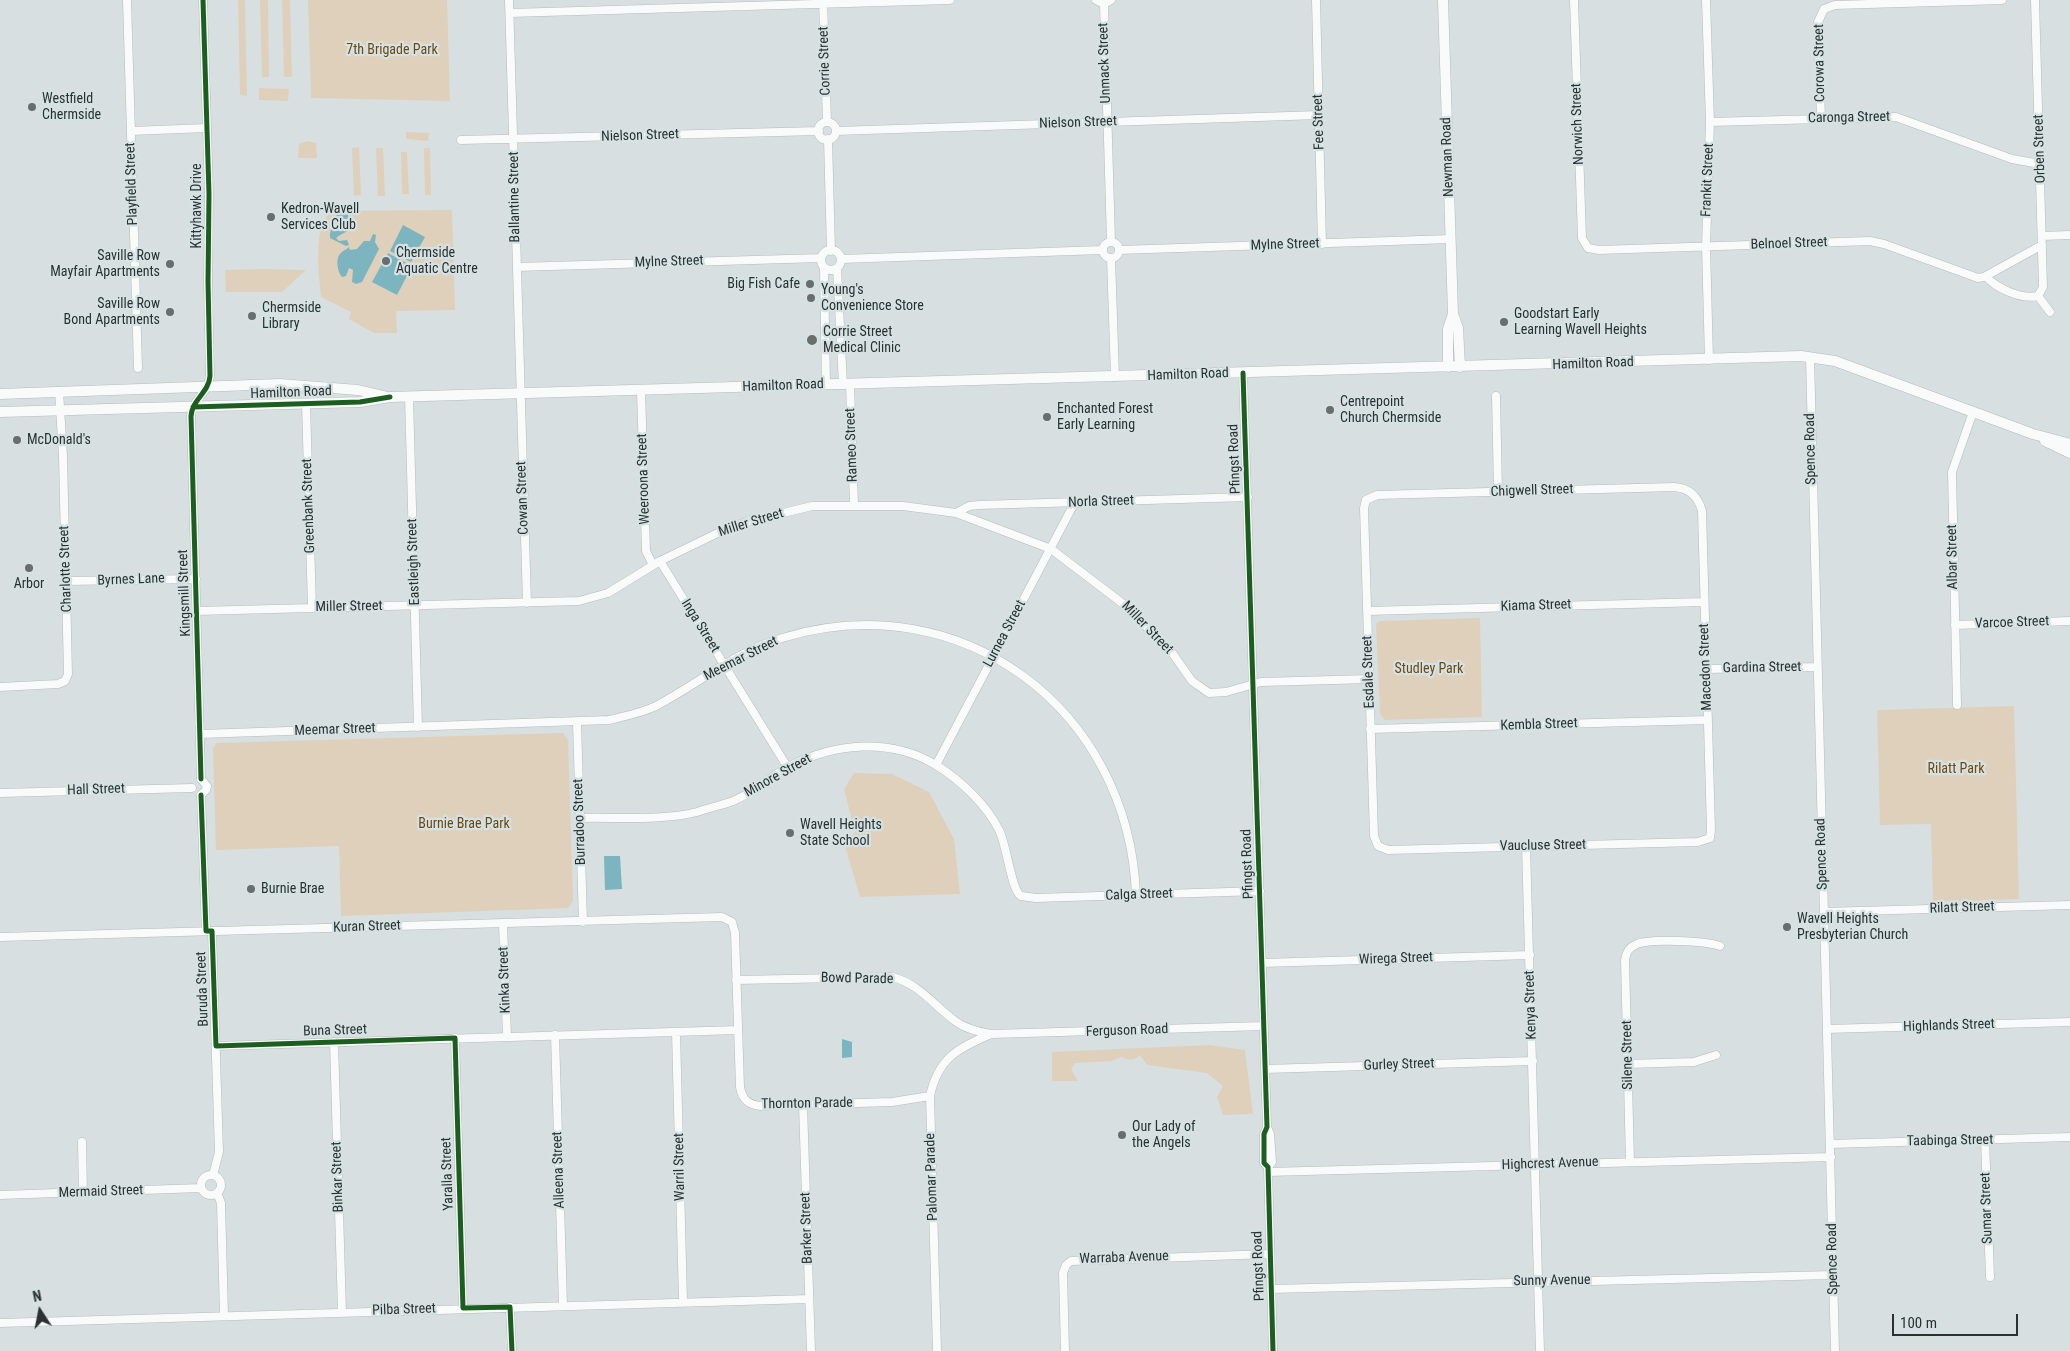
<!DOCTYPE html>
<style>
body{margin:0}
#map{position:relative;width:2070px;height:1351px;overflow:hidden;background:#d8dfe0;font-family:"Roboto Condensed",sans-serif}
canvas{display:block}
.north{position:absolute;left:15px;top:1286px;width:50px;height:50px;-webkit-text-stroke:4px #d5e2e4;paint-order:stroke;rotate:349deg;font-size:14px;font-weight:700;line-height:20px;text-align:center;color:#2b3031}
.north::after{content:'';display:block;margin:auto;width:18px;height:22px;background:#2b3031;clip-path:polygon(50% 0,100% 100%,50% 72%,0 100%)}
.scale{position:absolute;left:1892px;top:1314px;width:126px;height:22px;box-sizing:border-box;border:2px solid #2b3031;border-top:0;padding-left:6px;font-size:15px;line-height:18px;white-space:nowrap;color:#2b3031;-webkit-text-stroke:4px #d5e2e4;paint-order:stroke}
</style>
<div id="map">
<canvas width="2070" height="1351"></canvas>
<div class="north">N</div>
<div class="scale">100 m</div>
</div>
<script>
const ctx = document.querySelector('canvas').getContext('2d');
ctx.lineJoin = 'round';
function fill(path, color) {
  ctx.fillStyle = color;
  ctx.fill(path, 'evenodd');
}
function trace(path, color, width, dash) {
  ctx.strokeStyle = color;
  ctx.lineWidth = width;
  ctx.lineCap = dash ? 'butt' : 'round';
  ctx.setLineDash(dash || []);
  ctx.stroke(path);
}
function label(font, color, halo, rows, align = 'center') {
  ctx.font = font + ' "Roboto Condensed",sans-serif';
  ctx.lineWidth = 4.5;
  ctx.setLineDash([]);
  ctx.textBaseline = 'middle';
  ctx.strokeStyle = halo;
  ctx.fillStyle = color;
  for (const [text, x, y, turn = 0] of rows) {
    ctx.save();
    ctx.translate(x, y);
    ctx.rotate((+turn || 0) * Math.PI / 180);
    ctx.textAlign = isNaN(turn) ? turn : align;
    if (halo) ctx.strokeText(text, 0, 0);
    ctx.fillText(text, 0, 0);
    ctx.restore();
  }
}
fill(new Path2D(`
 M238 0H245L247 96 240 95Z
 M260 0H268L269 77H262Z
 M282 0H290L292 77H284Z
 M308 0H447L450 101 311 98Z
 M259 88 289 89 288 101 259 100Z
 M406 132 429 133 428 141 406 139Z
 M307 141 316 143 317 158H298L299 144Z
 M359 147 361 195 354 196 352 148Z
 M376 148H383L385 196H378Z
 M424 148H430L431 195H425Z
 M401 152H407L409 194H402Z
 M452 210 455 310 396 311 397 333H374L349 319 351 312 321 297C319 275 312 225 332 211Z
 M264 269 306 270 282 292H226L225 270Z
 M1480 618 1482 717 1385 720 1380 714 1376 624 1380 621Z
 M2014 706 2019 899 1933 902 1931 824 1880 825 1877 710Z
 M563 733 568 740 573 901 568 908 341 916 339 846 216 850 213 748 217 743Z
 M854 773 892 774 929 792 954 839 960 894 860 897 843 839 855 833 844 789Z
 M1209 1045 1245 1050 1253 1114 1223 1115 1217 1097 1223 1086 1207 1073 1147 1065 1140 1055C1134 1061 1129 1061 1121 1057L1112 1061 1075 1063 1071 1069 1078 1081H1052V1052Z`), '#dfd0bb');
fill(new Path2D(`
 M342 212 349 216C352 235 347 229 336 238L339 241 347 240 349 245 346 246 330 238V233L337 214Z
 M403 225 425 237 411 262 390 251Z
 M373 234 376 235 375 242 379 249 362 282 356 284 352 282 353 270 349 268 346 276 342 277C338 273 335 259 340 254 343 250 346 250 349 247L350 250 357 249 364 241H370Z
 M388 253 410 265 407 270 409 272 397 295 372 282Z
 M604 856H620L622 889 605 890Z
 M842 1039 852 1042V1057L842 1058Z`), '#7cb5bf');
const minor = new Path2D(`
 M127 0 138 368
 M509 0 527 603
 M823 0 827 122
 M1096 0 1104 4 1111 0
 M1316 0 1322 244
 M1574 0 1582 238 1588 248 1599 250 1870 241 1884 244 1978 278 1984 277 2042 245
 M1706 0 1710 122 1706 246 1709 360
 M2035 0 2043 287 2038 296
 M1104 4 1111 241
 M510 13 950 0
 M1821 119 1818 22 1824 9 1835 5 2002 0
 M1710 122 1896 117 2012 159 2040 164
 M818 131a9 9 0 1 1 18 0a9 9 0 1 1-18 0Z
 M131 131 207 128
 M836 131 1319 115
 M828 139 831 251
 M461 140 819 131
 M2042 236 2070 235
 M1103 250a8 8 0 1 1 16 0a8 8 0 1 1-16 0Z
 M1119 250 1451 239
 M821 260a10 10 0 1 1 20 0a10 10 0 1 1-20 0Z
 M1111 258 1115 377
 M841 259 1102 250
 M517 267 821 258
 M824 268 826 385
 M837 268 843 385
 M1986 276C1995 288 2022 300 2038 296L2050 312
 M1810 357 1835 1351
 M1243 373 1267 1127 1264 1134V1163L1268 1167 1273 1351
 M850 384 854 505
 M641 391 646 551 653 565
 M1496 396 1498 492
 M409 397 418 727
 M306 404 312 608
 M1674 487C1688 488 1698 496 1702 511L1711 830 1710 838 1698 842 1388 850 1378 846 1374 836 1364 508 1366 500 1377 495Z
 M956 513 969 506 979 505 1248 497
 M660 561 788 768
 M67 581 196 579
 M197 611 579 601 608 593 660 561 724 530 746 522 812 506H903L956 513 1051 549 1126 606 1173 654 1192 681 1209 693 1226 692 1261 682 1370 679
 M1367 611 1704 602
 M1955 625 2070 621
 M1706 669 1817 667
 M0 687 58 684 65 681 68 674 63 456 59 391
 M1957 705 1952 472 1973 412
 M577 722 583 922
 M1370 729 1708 720
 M200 734 609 720C625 716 642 713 656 706 698 684 736 651 782 638 962 583 1129 710 1136 895
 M936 765 1075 502
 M201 779 191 416C192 400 209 392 210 376L208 282 209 194 203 0
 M0 793 192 788
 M201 795 206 931
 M201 795 206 790 207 786 201 779
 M580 818C616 817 662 821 697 812 709 808 722 805 733 801 753 793 770 777 788 767 834 743 890 737 936 765 960 780 986 804 999 830 1007 845 1011 890 1021 896L1036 898 1260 891
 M1526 846 1540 1351
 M1824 912 2070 905
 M503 923 507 1037
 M212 931 219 1152 213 1175
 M0 937 722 917 732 922 735 933 740 1087C742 1099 748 1105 761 1106L892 1102 930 1096
 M1262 963 1530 955
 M736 980 892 977C920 984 933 1005 955 1021 966 1029 978 1032 991 1034L1264 1026
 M1827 1029 2070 1022
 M676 1032 683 1301
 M555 1035 563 1305
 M455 1038 463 1308
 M334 1042 342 1312
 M216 1046 738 1030
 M1628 1064 1694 1062 1716 1055
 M1265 1069 1533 1061
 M803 1105 811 1351
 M1267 1127 1270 1134 1272 1162 1268 1167
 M1985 1140 1990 1277
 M82 1142 83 1192
 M1830 1144 2070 1137
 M1630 1162 1625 960C1626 953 1628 948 1635 945 1648 938 1706 941 1720 946
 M1268 1172 1831 1157
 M201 1185a10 10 0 1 1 20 0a10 10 0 1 1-20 0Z
 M217 1193 221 1203 224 1315
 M0 1195 201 1188
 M1271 1289 1833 1275
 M510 1307 512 1351
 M0 1323 809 1299
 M937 1351 930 1096C938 1058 958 1048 991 1034
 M1065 1351 1063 1273 1066 1265 1071 1261 1270 1254`);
const major = new Path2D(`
 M1443 0 1453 314 1458 328 1460 367
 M1448 367V329L1453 314
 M0 394 280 384 358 390 384 396
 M0 412 360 402 390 397 1801 356 1835 361 2033 434 2070 444
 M2045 441 2070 453`);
trace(minor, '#b5bbbb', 9);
trace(major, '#b5bbbb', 11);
trace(minor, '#f9fafa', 8);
trace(major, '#f9fafa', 10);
trace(new Path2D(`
 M1243 373 1267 1127 1264 1134V1163L1268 1167 1273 1351
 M193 407 360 402 390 397
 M201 779 191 416C192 400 209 392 210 376L208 282 209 194 203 0
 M201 795 206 931H212L216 1046 455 1038 463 1308 510 1307 512 1351`), '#1b5e20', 5);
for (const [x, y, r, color] of [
 [32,107,5,"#686d6e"],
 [271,217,5,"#686d6e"],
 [386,261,5,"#686d6e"],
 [170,264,5,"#686d6e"],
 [810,284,5,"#686d6e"],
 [811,298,5,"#686d6e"],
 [170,312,5,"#686d6e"],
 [252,316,5,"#686d6e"],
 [1504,322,5,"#686d6e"],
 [812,340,6,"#686d6e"],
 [1330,410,5,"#686d6e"],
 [1047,417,5,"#686d6e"],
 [17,440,5,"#686d6e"],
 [29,568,5,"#686d6e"],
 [790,833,5,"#686d6e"],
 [251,889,5,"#686d6e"],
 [1787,927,5,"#686d6e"],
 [1122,1135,5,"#686d6e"]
]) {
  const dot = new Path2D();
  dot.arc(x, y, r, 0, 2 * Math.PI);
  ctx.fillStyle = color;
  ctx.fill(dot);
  trace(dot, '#d5e2e4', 2);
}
label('14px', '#70480e', '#d5e2e4', [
 ["7th Brigade Park",392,50],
 ["Studley Park",1429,669],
 ["Rilatt Park",1956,769],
 ["Burnie Brae Park",464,824]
]);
label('14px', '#2b3031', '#d5e2e4', [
 ["Corrie Street",825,61,-92],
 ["Unmack Street",1105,63,-92],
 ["Corowa Street",1820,63,-91],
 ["Caronga Street",1849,118,-1],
 ["Fee Street",1319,122,-92],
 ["Nielson Street",1078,123,-2],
 ["Norwich Street",1578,124,-92],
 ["Nielson Street",640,136,-2],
 ["Orben Street",2040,149,-92],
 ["Newman Road",1448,157,-92],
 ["Frankit Street",1708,180,-88],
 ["Playfield Street",132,184,-92],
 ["Ballantine Street",515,197,-91],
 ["Kittyhawk Drive",197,206,-90],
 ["Belnoel Street",1789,244,-2],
 ["Mylne Street",1285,245,-2],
 ["Mylne Street",669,262,-2],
 ["Hamilton Road",1593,364,-2],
 ["Hamilton Road",1188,375,-2],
 ["Hamilton Road",783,386,-2],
 ["Hamilton Road",291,393,-2],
 ["Rameo Street",852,445,-92],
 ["Spence Road",1811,449,-91],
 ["Pfingst Road",1235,459,-92],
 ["Weeroona Street",644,479,-92],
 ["Chigwell Street",1532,491,-2],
 ["Cowan Street",523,498,-92],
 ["Norla Street",1101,502,-2],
 ["Greenbank Street",309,506,-92],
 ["Miller Street",751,523,-17],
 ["Albar Street",1953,557,-91],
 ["Eastleigh Street",414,562,-92],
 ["Charlotte Street",66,569,-92],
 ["Byrnes Lane",131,580,-2],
 ["Kingsmill Street",185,593,-92],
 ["Kiama Street",1536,606,-2],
 ["Miller Street",349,607,-1],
 ["Varcoe Street",2012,623,-2],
 ["Inga Street",700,626,58],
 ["Miller Street",1147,628,46],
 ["Lurnea Street",1005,634,-62],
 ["Meemar Street",741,659,-27],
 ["Macedon Street",1706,667,-92],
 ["Gardina Street",1762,668,-1],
 ["Esdale Street",1369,672,-92],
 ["Kembla Street",1539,725,-2],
 ["Meemar Street",335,730,-2],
 ["Minore Street",778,776,-29],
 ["Hall Street",96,790,-2],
 ["Burradoo Street",580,822,-92],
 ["Vaucluse Street",1543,846,-1],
 ["Spence Road",1822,854,-92],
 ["Pfingst Road",1248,864,-92],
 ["Calga Street",1139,895,-2],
 ["Rilatt Street",1962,908,-2],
 ["Kuran Street",367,927,-2],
 ["Wirega Street",1396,959,-2],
 ["Bowd Parade",857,979,1],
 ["Kinka Street",505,980,-92],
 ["Buruda Street",203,989,-92],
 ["Kenya Street",1531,1005,-92],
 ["Highlands Street",1949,1026,-2],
 ["Buna Street",335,1031,-2],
 ["Ferguson Road",1127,1031,-2],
 ["Silene Street",1628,1055,-91],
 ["Gurley Street",1399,1065,-2],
 ["Thornton Parade",807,1104,-1],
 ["Taabinga Street",1950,1141,-1],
 ["Highcrest Avenue",1550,1164,-2],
 ["Warril Street",680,1167,-91],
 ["Alleena Street",559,1170,-92],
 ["Yaralla Street",448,1174,-92],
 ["Binkar Street",338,1177,-92],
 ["Palomar Parade",932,1177,-92],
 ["Mermaid Street",101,1192,-2],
 ["Sumar Street",1987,1208,-92],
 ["Barker Street",807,1228,-92],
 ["Warraba Avenue",1124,1258,-2],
 ["Spence Road",1833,1259,-91],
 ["Pfingst Road",1259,1266,-92],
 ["Sunny Avenue",1552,1281,-1],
 ["Pilba Street",404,1310,-2]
]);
label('14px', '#2b3031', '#d5e2e4', [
 ["Westfield",42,99],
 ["Chermside",42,115],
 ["Kedron-Wavell",281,209],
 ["Services Club",281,225],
 ["Chermside",396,253],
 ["Aquatic Centre",396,269],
 ["Saville Row",160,256,"right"],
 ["Mayfair Apartments",160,272,"right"],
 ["Big Fish Cafe",800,284,"right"],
 ["Young's",821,290],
 ["Convenience Store",821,306],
 ["Saville Row",160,304,"right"],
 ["Bond Apartments",160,320,"right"],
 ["Chermside",262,308],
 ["Library",262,324],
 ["Goodstart Early",1514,314],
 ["Learning Wavell Heights",1514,330],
 ["Corrie Street",823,332],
 ["Medical Clinic",823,348],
 ["Centrepoint",1340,402],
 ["Church Chermside",1340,418],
 ["Enchanted Forest",1057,409],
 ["Early Learning",1057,425],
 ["McDonald's",27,440],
 ["Arbor",29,584,"center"],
 ["Wavell Heights",800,825],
 ["State School",800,841],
 ["Burnie Brae",261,889],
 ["Wavell Heights",1797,919],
 ["Presbyterian Church",1797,935],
 ["Our Lady of",1132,1127],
 ["the Angels",1132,1143]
], 'left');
</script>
